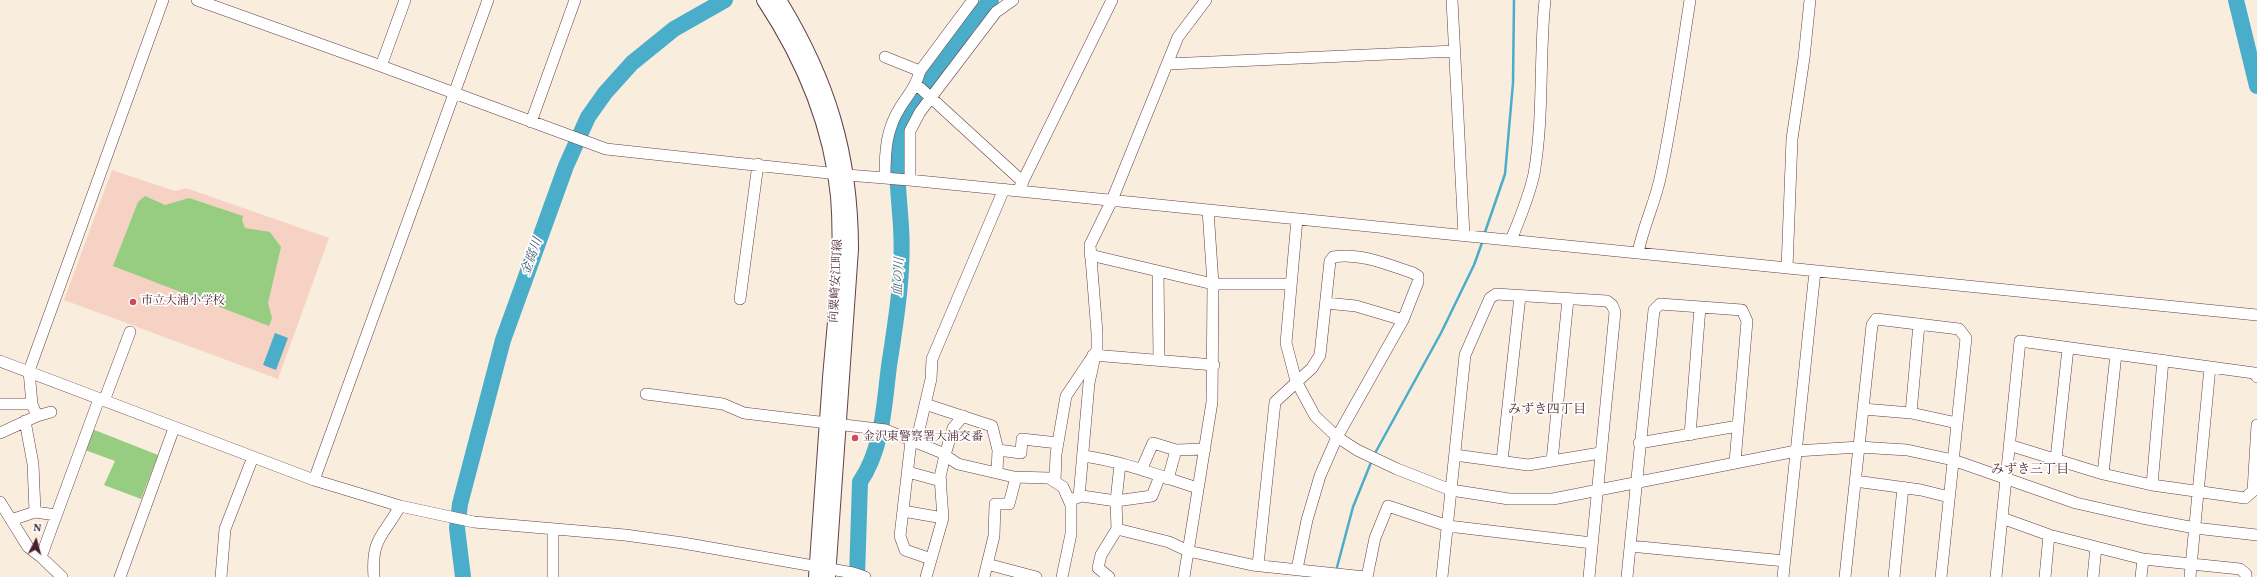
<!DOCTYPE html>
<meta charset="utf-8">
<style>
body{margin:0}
#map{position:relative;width:2257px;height:577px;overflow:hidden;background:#f9edde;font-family:Vollkorn,serif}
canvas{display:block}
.north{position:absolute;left:16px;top:521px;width:40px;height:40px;-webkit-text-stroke:3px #fff;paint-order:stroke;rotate:6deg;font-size:11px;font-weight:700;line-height:16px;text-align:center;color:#4a1f2b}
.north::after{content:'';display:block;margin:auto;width:14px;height:18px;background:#4a1f2b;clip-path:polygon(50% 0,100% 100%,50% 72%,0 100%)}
</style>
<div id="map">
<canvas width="2257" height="577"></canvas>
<div class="north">N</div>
</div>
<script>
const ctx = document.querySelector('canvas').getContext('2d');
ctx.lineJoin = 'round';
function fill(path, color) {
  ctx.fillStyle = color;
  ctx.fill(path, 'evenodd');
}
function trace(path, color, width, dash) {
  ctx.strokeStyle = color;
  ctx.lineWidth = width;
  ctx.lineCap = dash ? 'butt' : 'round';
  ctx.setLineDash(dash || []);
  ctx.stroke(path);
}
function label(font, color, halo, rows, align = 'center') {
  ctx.font = font + ' Vollkorn,"Noto Serif JP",serif';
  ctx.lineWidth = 3.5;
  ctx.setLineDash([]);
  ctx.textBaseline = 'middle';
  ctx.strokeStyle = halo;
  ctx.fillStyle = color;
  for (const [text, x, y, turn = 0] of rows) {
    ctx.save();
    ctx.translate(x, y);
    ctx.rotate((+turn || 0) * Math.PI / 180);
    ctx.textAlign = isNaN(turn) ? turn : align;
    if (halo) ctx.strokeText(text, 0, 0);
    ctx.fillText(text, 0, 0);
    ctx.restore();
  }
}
fill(new Path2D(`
 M112 170 175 191 186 188 329 238 278 379 64 300Z`), '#f6d2c4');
fill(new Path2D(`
 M145 196 165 205 189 198 243 216 242 220 245 228 270 232 281 247 268 303 272 318 269 326 113 266 138 202Z
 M92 429 158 455 141 499 104 485 115 461 85 450Z`), '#96cd80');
fill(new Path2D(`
 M275 333 288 338 276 370 263 365Z`), '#4aadc9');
trace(new Path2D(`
 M1484 235 1505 174 1513 83 1514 0
 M1374 455 1441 333 1474 265 1483 240
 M1336 571 1353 507 1372 460`), '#4aadc9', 2.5);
trace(new Path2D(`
 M2236 0 2257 86
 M463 577 457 528 460 504 503 340 566 166 588 117 605 93 632 63 674 29 725 0
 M857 577 860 482C883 448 884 405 889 366 896 320 904 273 901 227 899 190 891 149 907 114L969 24 991 0`), '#4aadc9', 16);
const minor = new Path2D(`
 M197 0 381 66 606 149 847 175 909 180 2257 315
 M1452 0 1464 235
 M885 57 920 71
 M1168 64 1455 51
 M381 66 405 0
 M917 85 1023 182
 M531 122 575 0
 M885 177C885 151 886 129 901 106 909 94 916 86 920 71L973 0
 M910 180V131L920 112 996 12 1013 0
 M1018 191 1112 0
 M1297 219 1286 343 1296 381 1315 416 1337 437 1357 450 1397 469 1451 490 1509 499H1553L1796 451 1859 447 1907 450 1953 460 2076 503 2142 518 2195 528 2257 535
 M1511 240C1520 218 1529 197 1534 174 1544 117 1539 58 1545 0
 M1638 253C1643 226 1656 201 1661 174 1673 117 1681 58 1690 0
 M1090 255 1213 284H1291
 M1787 268 1792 139 1804 58 1810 0
 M1158 271 1159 360
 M740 299 758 164
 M1326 303 1356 306 1403 320
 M1093 355 1214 365
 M0 361 314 480 400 506 474 522 625 535 683 543 853 573 865 577
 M646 394 723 404 744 413 886 430 940 452 958 464 1014 477 1049 478 1063 487 1071 505V534L1062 577
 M104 401 130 332
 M0 404H32
 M925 404 992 426 998 450 997 472
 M1863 409 1911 413 1957 423
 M1911 413 1919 324
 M37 416 32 404 29 371 163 0
 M25 421 33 464 35 512
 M0 433 37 416 51 412
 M1690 435 1700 307
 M911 441 900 536 905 550 931 559
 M916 443 931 379 932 359 1004 189
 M1639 443 1738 426
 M2009 445 2103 474 2152 485 2245 498 2253 491 2257 425
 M998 450 1021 453 1022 439 1058 443
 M1455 455 1528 465 1600 453
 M1084 456C1125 462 1159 476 1198 488
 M2056 459 2068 348
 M1502 461 1520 296
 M1552 461 1568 299
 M1120 464 1116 501 1152 496 1160 476
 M1142 468 1153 443 1176 450 1205 449
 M908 472 941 481
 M2103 474 2116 354
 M1168 479 1176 450
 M314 480 488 0
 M1855 481 1921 490 1949 497
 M1055 482 1056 454 1066 396 1097 350V333L1090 245 1112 200 1178 37 1206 0
 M2152 485 2163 360
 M1079 497 1089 383 1095 356
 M1073 499 1082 496 1116 501 1117 529 1101 555 1098 568 1109 577
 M0 502 28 547 41 557
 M903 511 943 518
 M2002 518 2049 535 2143 559 2240 569 2246 574V577
 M11 520 35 512 56 515
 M1117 529 1169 542 1188 551 1252 565 1365 577
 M1630 546 1785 561
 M987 564 1036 577
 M1258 565 1275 402 1312 368 1320 355 1330 261 1333 257C1359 252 1389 265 1413 273L1418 276V282L1403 320 1337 437 1320 476 1307 520 1297 569
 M62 577 41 557 99 399
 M120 577 174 428
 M221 577 225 529 253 457
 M374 577C371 538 383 537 400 506
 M553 577V530
 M926 577 943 518 940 477 945 455 953 428 963 416
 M984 577 994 536 995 504H1009L1016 477
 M1184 577 1212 402 1213 284 1208 210
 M1367 577 1375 538 1388 506 1448 526 1592 543
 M1442 577 1465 355 1490 298 1496 294 1607 301 1612 305 1615 312 1589 577
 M1627 577 1654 310 1660 304 1742 310 1747 321 1735 462
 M1783 577 1815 271
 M1845 577 1872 325 1876 319 1959 329 1966 338 1941 577
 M1894 577 1903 487
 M1996 577 2020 341 2254 373 2257 377
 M2045 577 2049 535
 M2093 577 2096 547
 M2141 577 2143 559
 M2190 577 2210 367`);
const major = new Path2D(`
 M764 0C803 59 831 125 838 196 843 257 835 318 830 378 825 444 821 511 816 577
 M779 0C828 80 851 154 851 249L828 577`);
trace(minor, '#643e46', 12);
trace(major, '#643e46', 16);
trace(minor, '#fff', 11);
trace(major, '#fff', 14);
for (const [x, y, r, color] of [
 [133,302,4,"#d1495b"],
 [855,438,4,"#d1495b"]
]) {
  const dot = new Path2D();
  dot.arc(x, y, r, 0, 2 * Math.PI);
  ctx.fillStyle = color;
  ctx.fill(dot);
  trace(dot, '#fff', 1.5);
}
label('12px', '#4a1f2b', '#fff', [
 ["向粟崎安江町線",837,281,-87]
]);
label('12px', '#4a1f2b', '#fff', [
 ["市立大浦小学校",141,302],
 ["金沢東警察署大浦交番",863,438]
], 'left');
label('italic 13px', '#4a5f72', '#fff', [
 ["金腐川",533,257,-70],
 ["血の川",900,277,-87]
]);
label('13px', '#4a1f2b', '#fff', [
 ["みずき四丁目",1547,411],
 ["みずき三丁目",2030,471]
]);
</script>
